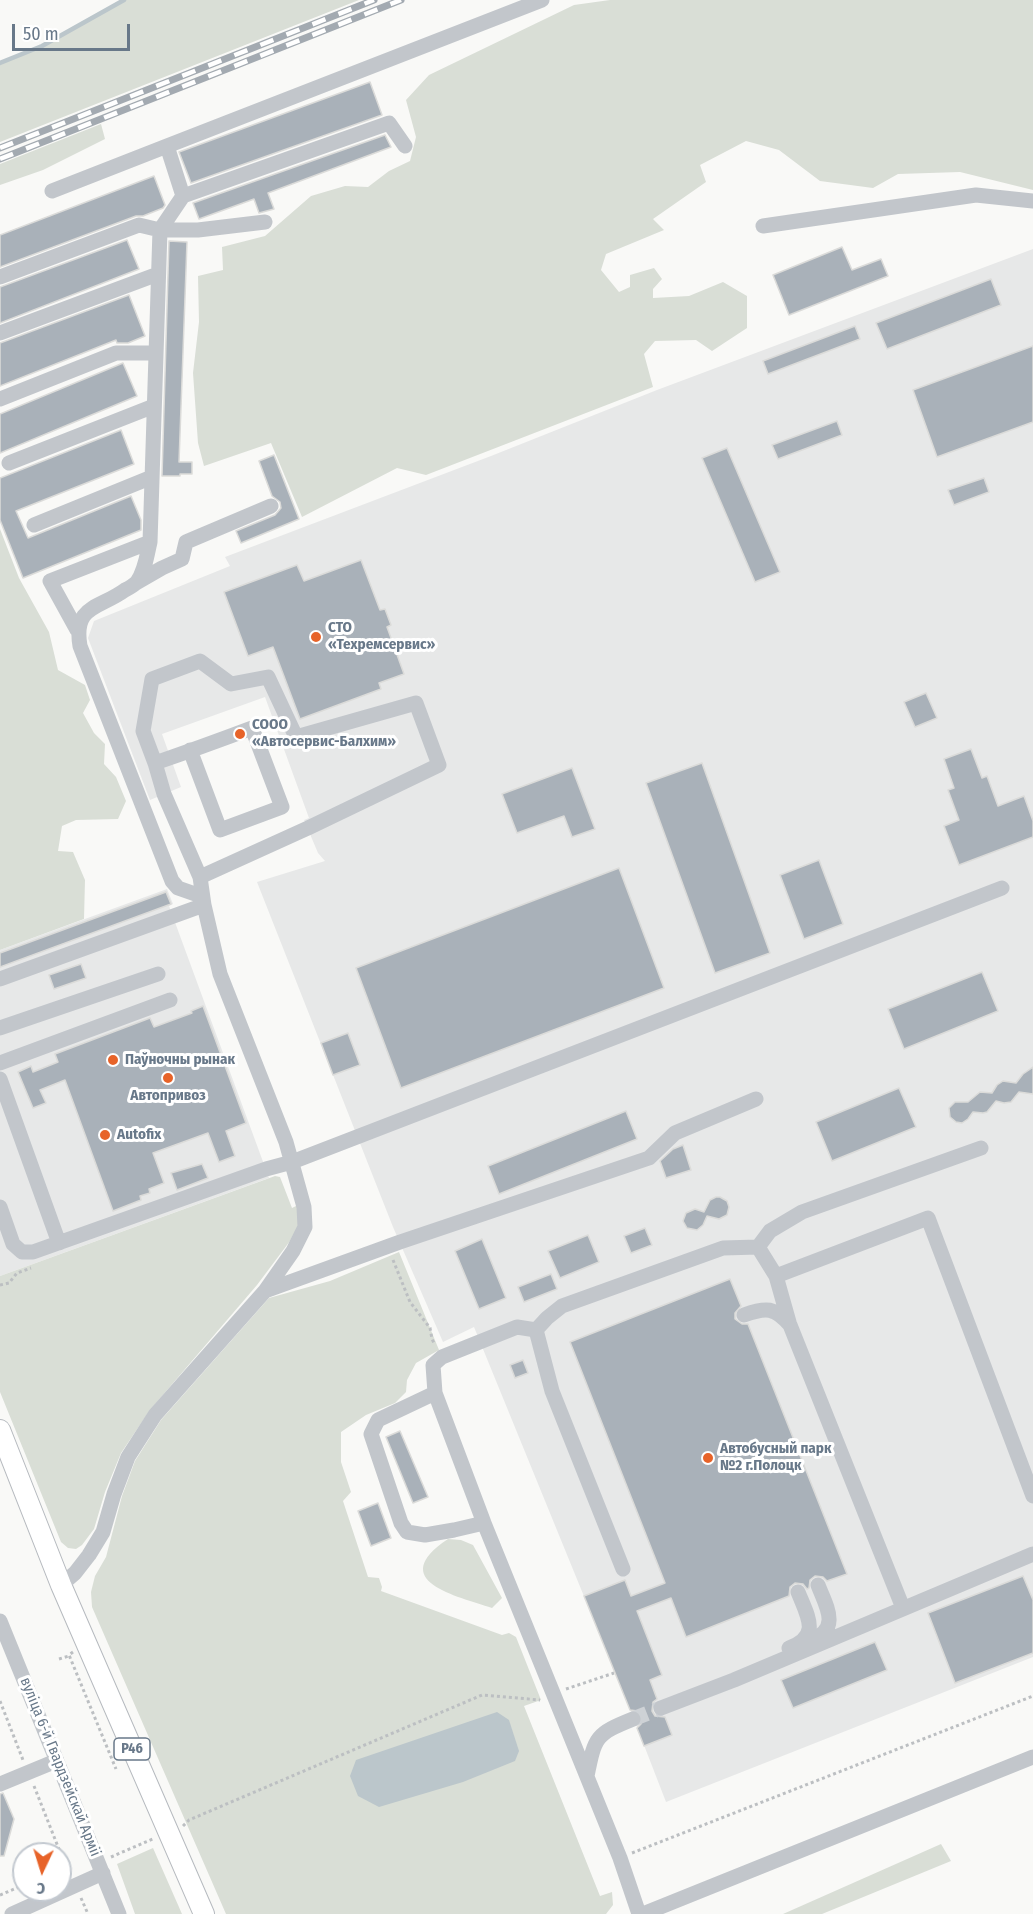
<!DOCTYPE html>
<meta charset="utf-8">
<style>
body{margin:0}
#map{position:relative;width:1033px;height:1914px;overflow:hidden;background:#f9f9f7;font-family:"Fira Sans Condensed",sans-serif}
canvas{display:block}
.north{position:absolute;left:12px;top:1842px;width:60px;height:60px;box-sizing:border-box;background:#fff;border:2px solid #c3c9d0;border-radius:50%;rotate:184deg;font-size:16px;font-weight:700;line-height:24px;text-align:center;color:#687889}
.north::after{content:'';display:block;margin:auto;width:21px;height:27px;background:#e76329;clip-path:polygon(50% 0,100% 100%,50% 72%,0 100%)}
.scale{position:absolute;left:12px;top:24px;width:118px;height:27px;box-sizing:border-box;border:3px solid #687889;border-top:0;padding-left:8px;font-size:18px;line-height:21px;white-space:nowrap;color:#687889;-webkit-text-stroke:4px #fff;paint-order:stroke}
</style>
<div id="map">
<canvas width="1033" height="1914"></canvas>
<div class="north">С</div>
<div class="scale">50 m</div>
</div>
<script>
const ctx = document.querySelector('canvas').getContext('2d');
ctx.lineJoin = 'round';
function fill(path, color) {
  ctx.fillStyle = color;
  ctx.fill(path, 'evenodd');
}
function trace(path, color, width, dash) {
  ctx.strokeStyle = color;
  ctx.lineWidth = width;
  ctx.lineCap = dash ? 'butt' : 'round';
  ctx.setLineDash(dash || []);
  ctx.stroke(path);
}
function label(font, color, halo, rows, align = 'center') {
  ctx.font = font + ' "Fira Sans Condensed",sans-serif';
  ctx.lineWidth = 6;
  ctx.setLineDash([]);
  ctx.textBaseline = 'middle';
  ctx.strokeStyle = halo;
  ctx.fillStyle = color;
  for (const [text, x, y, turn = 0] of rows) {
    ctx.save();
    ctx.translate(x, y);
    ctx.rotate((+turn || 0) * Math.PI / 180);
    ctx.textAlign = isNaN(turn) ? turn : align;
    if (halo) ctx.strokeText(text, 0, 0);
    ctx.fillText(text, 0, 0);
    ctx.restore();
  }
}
fill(new Path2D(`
 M1033 249V1657L666 1802 630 1709 474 1327 443 1342 393 1227 257 882 325 861 318 853 304 820 309 818 265 697 162 734 181 787 150 800 88 638 94 621 230 566 225 557 491 456 657 390Z
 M167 889 173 904 169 906 269 1178 0 1276V950Z`), '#e7e8e8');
fill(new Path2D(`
 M124 0H359L0 142V63L42 46Z
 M610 0H1033V190L960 172 898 174 873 188 820 181 779 150 746 141 700 165 706 182 653 219 664 230 606 254 601 270 619 292 630 287V275L654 268 662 279 653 289V298L689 296 723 282 747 296V328L712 351 696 340 655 341 644 354 653 387 426 475 397 468 302 517 271 443 204 466 198 443 193 373 199 322 198 276 223 270 222 247 265 236 311 196 345 186 368 187 389 171 410 161 416 137 406 100 429 75 574 5Z
 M101 124 105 139 43 170 0 185V164Z
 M0 529 19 578 49 632 58 670 85 685 90 700 83 713 94 733 105 744 104 764 116 777 126 801 118 819 76 820 62 826 58 851 73 852 85 880 84 919 0 950Z
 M275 1176 280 1177 292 1208 298 1205 299 1224 290 1241 257 1285 150 1410 121 1453 105 1492 94 1529 82 1545 76 1549 68 1548 61 1542 0 1392V1276Z
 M399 1252 439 1350 416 1363 407 1380 406 1392 395 1403 366 1415 341 1432V1462L351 1492 343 1501 368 1577 379 1578 382 1587 381 1591 502 1635 509 1633 516 1637 541 1700 524 1706 600 1896 612 1892 613 1905 606 1914H226L92 1607 91 1592 95 1576 106 1557 122 1496 135 1461 161 1420 269 1298 330 1281Z
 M448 1539 461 1540 473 1545 502 1598 492 1608C457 1596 385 1581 448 1539Z
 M941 1844 951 1861 822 1914H783Z
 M153 1848 182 1914H135L117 1864Z`), '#d9ded6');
fill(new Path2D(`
 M497 1712 509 1720 519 1751 515 1761 463 1782 379 1807 358 1796 350 1776 356 1760Z`), '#bbc6cb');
trace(new Path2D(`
 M0 63 42 46 124 0`), '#bbc6cb', 4.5);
const building = new Path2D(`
 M370 82 382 115 191 183 179 152Z
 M385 135 391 147 268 193 274 209 259 213 254 199 199 219 193 203Z
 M154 176 165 205 163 208 143 216H136L0 267V235Z
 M127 240 139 269 0 323V287Z
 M169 241 187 242 179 462H192V474H180V476H162Z
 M842 247 852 270 881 259 888 276 789 315 773 275Z
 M991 279 1001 305 887 349 876 323Z
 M129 295 145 336 128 343H117L116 340 0 386V343Z
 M855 326 860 339 768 374 763 361Z
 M1033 346V422L937 457 913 390Z
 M123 363 137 396 0 453V414Z
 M837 421 842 435 778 459 772 445Z
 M121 430 134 464 16 511 28 538 131 496 141 520V530L23 578 0 520V478Z
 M727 448 780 572 755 582 702 458Z
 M274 455 299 519 241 543 236 531 275 515 281 508 280 502 272 496 259 461Z
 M984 478 989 492 954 505 948 490Z
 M361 560 380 610 385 609 391 625 387 627 404 674 379 683 381 689 300 719 273 647 248 656 224 592 297 565 304 581Z
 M926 693 937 718 915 727 904 702Z
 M971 749 982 778 987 776 998 806 1024 796 1033 821V837L959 865 944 826 959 820 948 790 954 788 944 759Z
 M702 763 770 953 715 973 646 783Z
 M572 768 595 829 572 837 564 816 517 833 502 794Z
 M819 860 843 924 804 939 780 875Z
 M619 868 664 988 401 1088 356 968Z
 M166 892 171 904 0 967V953Z
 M81 964 86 978 54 989 49 975Z
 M982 972 998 1011 904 1049 888 1009Z
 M203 1006 246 1123 226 1131 235 1156 219 1162 208 1133 153 1153 164 1183 149 1189 150 1193 140 1196 141 1200 113 1211 65 1080 40 1090 46 1103 33 1108 18 1072 31 1066 33 1072 58 1062 55 1054 150 1018 154 1027 192 1013 191 1011Z
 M348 1033 360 1065 333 1075 321 1043Z
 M1033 1067V1094L1019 1092 1011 1102 1004 1103 996 1101 987 1112 983 1113 973 1112 968 1119 962 1123 956 1122 950 1117 949 1108 955 1102H968L980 1092 992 1093 997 1085 1003 1081 1016 1083 1023 1074Z
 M899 1088 916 1127 832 1161 816 1122Z
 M626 1111 637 1139 499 1194 488 1166Z
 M683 1145 691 1170 666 1178 660 1161 673 1149Z
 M202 1164 208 1178 177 1190 171 1173Z
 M716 1197H720L727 1201 729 1207 727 1215 719 1219 707 1216 703 1225 697 1230 687 1228 683 1221 686 1213 695 1209 704 1212 710 1200Z
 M645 1228 652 1245 631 1253 624 1236Z
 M588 1235 599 1262 560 1278 548 1251Z
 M482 1239 506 1298 479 1309 455 1251Z
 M551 1274 557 1289 524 1302 518 1287Z
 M730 1279 741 1306 735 1313V1319L742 1324H748L847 1574 827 1581 823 1577 815 1576 810 1580 809 1588 807 1589 803 1584 795 1583 790 1587 789 1596 686 1637 671 1598 637 1611 662 1675 650 1680 657 1699 653 1702 652 1711 655 1716 665 1717 672 1735 644 1746 637 1728 641 1724 642 1716 638 1711 630 1710 584 1596 625 1580 631 1596 665 1583 570 1342Z
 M523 1360 528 1373 515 1378 510 1365Z
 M400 1431 428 1497 413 1503 386 1437Z
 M378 1503 391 1538 371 1546 358 1511Z
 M1023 1576 1033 1600V1653L955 1683 928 1613Z
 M875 1642 887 1670 793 1708 781 1680Z
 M3 1793 14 1819 4 1856H0V1794Z`);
fill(building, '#a9b1b9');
trace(building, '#dbdbd9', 1.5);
trace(new Path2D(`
 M633 1719 661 1708`), '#ced2d6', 15, [15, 8]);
const major = new Path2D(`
 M0 1430 61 1585 204 1914`);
trace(major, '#b6babf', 22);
trace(new Path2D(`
 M393 1260 410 1302 430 1328 432 1339 435 1345
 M0 1285 9 1283 17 1273 31 1268
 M73 1652 69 1655 116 1769
 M59 1659 69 1656
 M566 1689 614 1673
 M0 1701 23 1760
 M34 1786 66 1867 60 1870
 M183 1826 189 1820 482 1695 540 1700
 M632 1853 1033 1696
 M111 1857 155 1838
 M0 1895 24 1885
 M81 1898 88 1914`), '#bcbfc2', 3, [3, 3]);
trace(new Path2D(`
 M52 191 167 146
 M183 196 167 146 542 0
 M763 226 976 195 1033 201
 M160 230 183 196 389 123 405 146
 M160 230H198L265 222
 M0 277 139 225 160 230 150 542C147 555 145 571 137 582 134 585 129 588 125 590 99 609 73 605 80 646L172 881 178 888 198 895 204 905 220 974 286 1142 304 1207 305 1227 293 1251 265 1291 155 1415 128 1457 114 1494 103 1532 89 1555 75 1573 61 1585
 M0 333 158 274
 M0 399 116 353H156
 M9 463 154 406
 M34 525 152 477
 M136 583 162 568 182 559 186 542 271 506
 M77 630 50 581 150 542
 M155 763C187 752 220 740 252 728L282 807 220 830 190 750
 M0 979 204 905 200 877 164 794 155 763 143 731 152 679 200 661 231 684 268 677 296 737 416 703 439 765 308 828 200 877
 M0 1028 158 974
 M0 1063 170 1000
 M0 1079 59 1243
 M0 1207 13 1244 22 1252H33L266 1169 292 1162 1002 888
 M758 1247 776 1276 789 1322
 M776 1276 928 1218 1033 1496
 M265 1291 400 1242 649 1158 675 1133 756 1099
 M744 1315C766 1307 775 1307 790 1325L903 1608
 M536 1330 552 1391 623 1569
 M435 1393 378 1420 371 1434 401 1523 407 1532 425 1535 454 1530 484 1523
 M0 1621 119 1914
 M812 1640C841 1628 826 1606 818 1585
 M789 1648C821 1636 808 1617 798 1592
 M661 1708 734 1680 1033 1554
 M587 1776C595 1736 596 1734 633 1719
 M0 1784 56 1761
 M12 1914 103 1873
 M639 1914 620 1858 484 1523 435 1393 433 1365 442 1357 517 1327 536 1330 547 1318 562 1306 723 1248 758 1247 770 1231 802 1212 981 1148
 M643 1914 1033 1757`), '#c2c6cb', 15);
trace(major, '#fff', 20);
const rail = new Path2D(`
 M0 148 374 0
 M0 159 401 0`);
trace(rail, '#a3aab1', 7);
trace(rail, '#fff', 4.5, [14]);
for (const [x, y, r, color] of [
 [316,637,6,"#e76329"],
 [240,734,6,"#e76329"],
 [113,1060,6,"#e76329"],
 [168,1078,6,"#e76329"],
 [105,1135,6,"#e76329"],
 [708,1458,6,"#e76329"]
]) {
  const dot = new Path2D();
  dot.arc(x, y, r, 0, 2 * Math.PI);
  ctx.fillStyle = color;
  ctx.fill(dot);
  trace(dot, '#fff', 2);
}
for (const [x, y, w] of [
 [132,1749,36]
]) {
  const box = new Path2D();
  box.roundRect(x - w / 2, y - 11, w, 22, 4.5);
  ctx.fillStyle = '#fff';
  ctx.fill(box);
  trace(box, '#687889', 1.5);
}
label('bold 14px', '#687889', null, [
 ["Р46",132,1749]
]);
label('bold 15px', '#687889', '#fff', [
 ["СТО",328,628],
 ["«Техремсервис»",328,645],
 ["СООО",252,725],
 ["«Автосервис-Балхим»",252,742],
 ["Паўночны рынак",125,1060],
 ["Автопривоз",168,1096,"center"],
 ["Autofix",117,1135],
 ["Автобусный парк",720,1449],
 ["№2 г.Полоцк",720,1466]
], 'left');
label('15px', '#687889', '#fff', [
 ["вуліца 6-й Гвардзейскай Арміі",60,1767,68]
]);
</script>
